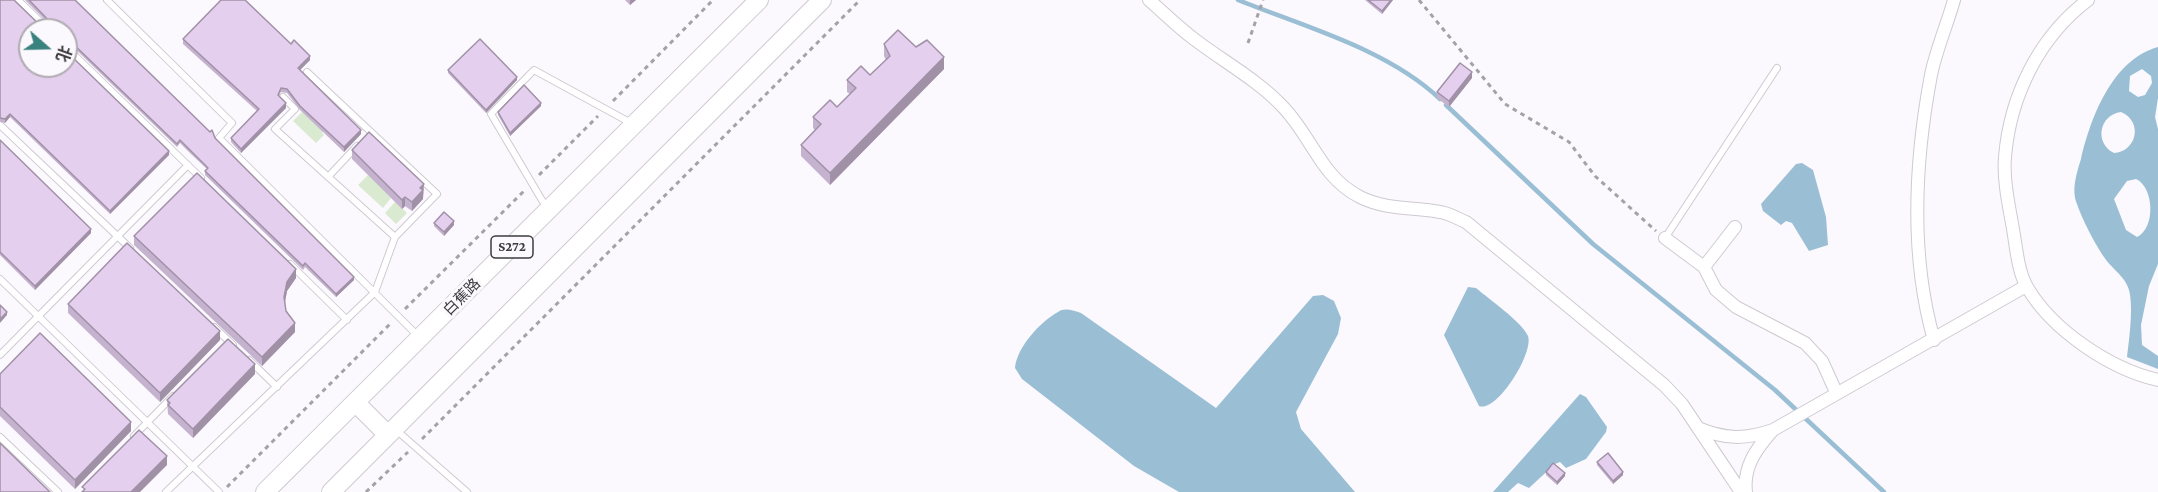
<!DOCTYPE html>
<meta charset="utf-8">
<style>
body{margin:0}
#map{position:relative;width:2158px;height:492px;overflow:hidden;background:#fbf8fe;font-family:"Crimson Pro","Noto Sans SC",serif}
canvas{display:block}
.north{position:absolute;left:18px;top:18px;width:60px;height:60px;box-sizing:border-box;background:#fbf8fe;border:2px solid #afacb1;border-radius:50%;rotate:110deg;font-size:16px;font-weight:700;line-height:24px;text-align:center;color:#3d3b3e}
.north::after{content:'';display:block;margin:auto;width:21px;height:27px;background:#3a827e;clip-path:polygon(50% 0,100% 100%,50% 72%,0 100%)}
</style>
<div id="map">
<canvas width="2158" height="492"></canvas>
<div class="north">北</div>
</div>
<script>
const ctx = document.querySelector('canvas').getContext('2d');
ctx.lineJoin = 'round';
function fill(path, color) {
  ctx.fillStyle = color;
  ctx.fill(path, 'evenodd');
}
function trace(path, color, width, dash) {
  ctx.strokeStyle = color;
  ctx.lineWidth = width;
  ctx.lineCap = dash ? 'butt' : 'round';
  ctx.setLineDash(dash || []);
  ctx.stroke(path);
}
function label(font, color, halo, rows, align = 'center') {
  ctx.font = font + ' "Crimson Pro","Noto Sans SC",serif';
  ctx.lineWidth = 6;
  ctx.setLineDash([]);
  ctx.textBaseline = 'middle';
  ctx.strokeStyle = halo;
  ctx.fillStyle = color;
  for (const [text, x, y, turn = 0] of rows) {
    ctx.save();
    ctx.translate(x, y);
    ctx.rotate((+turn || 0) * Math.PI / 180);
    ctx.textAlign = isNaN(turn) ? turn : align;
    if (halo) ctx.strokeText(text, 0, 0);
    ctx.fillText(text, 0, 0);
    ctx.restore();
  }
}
fill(new Path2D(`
 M302 112 325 130 322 133 324 135 316 143 293 121Z
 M368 175 389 190 386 193 391 198 383 208 358 185Z
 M395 202 407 213 396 224 385 213Z`), '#d9ead1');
fill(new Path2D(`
 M2158 47V98L2155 117 2158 129V264L2149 286 2141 325 2142 345 2158 356V369L2127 357C2129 341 2135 299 2127 285 2122 274 2110 267 2104 257 2095 244 2082 219 2077 204 2071 190 2077 172 2081 159 2091 117 2112 60 2158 47ZM2142 69 2151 76 2152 83 2145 95 2138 97 2129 91 2130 76ZM2121 112C2144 122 2136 152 2114 153 2094 143 2099 115 2121 112ZM2136 179C2154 187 2156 228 2137 237L2126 230 2114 199 2127 181Z
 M1802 163 1813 170 1826 217 1828 245 1809 251 1792 223 1786 221 1781 225 1763 211 1761 204 1796 164Z
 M1468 287 1476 288C1490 300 1521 321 1528 336 1534 353 1497 413 1479 406L1444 335Z
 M1323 295 1334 301 1341 318 1338 334 1296 412 1301 429 1355 492H1179L1134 466 1022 379 1015 368C1017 347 1040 322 1058 312 1065 307 1074 311 1081 313L1216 408 1313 296Z
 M1580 394 1586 397 1607 427 1606 432 1586 459 1566 468 1560 462 1555 464 1529 488 1518 483 1508 492H1493Z`), '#9abfd5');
trace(new Path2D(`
 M1238 0C1305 27 1387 49 1440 99
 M1446 105 1593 244 1775 390 1884 492`), '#9abfd5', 4.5);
const lane = new Path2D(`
 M18 0 49 30
 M107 0 232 123 219 138 418 336
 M66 47 201 178
 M283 97 295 109 275 129 395 237
 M0 125 130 248
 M328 177 357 146
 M546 207 491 114 534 70 631 123
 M1665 238 1777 68
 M290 264 347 320
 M0 279 219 492
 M214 327 233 345
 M0 355 188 165
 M249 360 277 387
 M395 429 467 492
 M134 436 173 396
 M0 437 58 492
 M166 492 375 292 395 237 437 194 307 72`);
const street = new Path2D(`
 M1149 0C1164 13 1178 27 1194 39 1224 62 1258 80 1284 108 1313 139 1321 177 1360 197 1386 210 1413 207 1440 212 1449 213 1458 219 1466 222L1664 385 1682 404 1741 492
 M2088 0C2039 37 2010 96 2005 157 2003 180 2009 206 2013 229 2016 246 2018 272 2027 287 2052 330 2110 369 2158 380
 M1665 238 1704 267 1716 290 1736 307 1805 343 1822 361 1836 392
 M1704 267 1735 227
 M1934 340C1910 256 1915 160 1931 75 1936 50 1947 25 1954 0
 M1698 428C1724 439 1745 440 1773 430L2026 286
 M1746 492C1743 467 1756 449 1772 431`);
const primary = new Path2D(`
 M356 403 388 435
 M265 492 759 0
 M331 492 822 0`);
trace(lane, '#cecad1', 8);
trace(street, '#cecad1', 14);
trace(primary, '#cecad1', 20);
trace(new Path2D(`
 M1419 0 1505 104 1569 142 1595 176 1656 231
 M1248 43 1263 0
 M613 101 713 0
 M539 175 598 116
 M405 309 524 191
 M422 439 860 0
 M227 487 392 322
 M366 492 408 452`), '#a4a2a7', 3, [4.5, 4.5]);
trace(lane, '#fff', 6);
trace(street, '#fff', 12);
trace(primary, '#fff', 18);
fill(new Path2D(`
 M0 0 169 155 110 214 10 117 5 123 0 122Z
 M25 0H75L215 138 354 280 336 297 305 267 303 270 205 175V171L207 169 191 154 180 143 177 147 68 42 66 43V30L53 28Z
 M625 0H636L630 5Z
 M1365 0H1393L1382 14Z
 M183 39 291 44 310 60 300 70 361 134 344 152 300 110 287 93 281 92 279 96 286 108 241 153 231 142V138L257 111 183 44Z
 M884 44 916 47 944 69 830 185 801 156V145L815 130 813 128V117L837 107 850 94 847 92V80L870 75 886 60 884 56Z
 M448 70 517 80 486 113 448 73Z
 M1472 78 1449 107 1437 98V92Z
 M541 106 510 136 498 115V112Z
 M0 140 91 233 35 290 0 255Z
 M352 150 424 193 423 194V199L412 211 405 206 402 209 352 159Z
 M434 223 454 225 444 236 434 226Z
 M134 236 296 278 287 291 285 302 286 311 295 332 262 366 134 245Z
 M68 304 220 340 160 402 68 313Z
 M0 374 131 431 75 489 0 416Z
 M255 374 193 438 168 414 167 400Z
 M1597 462 1623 475 1613 484 1597 465Z
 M1546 472 1565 476 1557 485 1546 475Z`), '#c5b2ce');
fill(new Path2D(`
 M630 0H636L630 5Z
 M1391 0H1393L1382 14V11Z
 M310 56V60L298 72V68Z
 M944 57V69L830 185V173Z
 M1472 72V78L1449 107V101Z
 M517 77V80L486 113V110Z
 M286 103V108L241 153V149Z
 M541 103V106L510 136V133Z
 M10 114V117L5 123V119Z
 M361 130V134L344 152V147Z
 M169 151V155L110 214V211Z
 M424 184 423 199 412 211V202L420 188Z
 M405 197V206L402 209V200Z
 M454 221V225L444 236V232Z
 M91 229V233L35 290V286Z
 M296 269V278L287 291 284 307V297L287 282Z
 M354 277V280L336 297V294Z
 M7 312V315L0 323V319Z
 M295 323V332L262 366V357Z
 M220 331V340L160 402V393Z
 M255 364V374L193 438V429Z
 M131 422V431L75 489V480Z
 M167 456V465L140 492H131Z
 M1623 472V475L1613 484V481Z
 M1565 473V476L1557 485V482Z`), '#a091a7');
const building = new Path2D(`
 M0 0H14L45 30H30V66H66V51L169 151 110 211 10 114 5 119 0 118Z
 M29 0H75L210 132 212 130 215 138 354 277 336 294 305 263 303 266 205 171 208 168 180 140 177 144 68 39H66V30H52L54 26Z
 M221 0H245L291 44 294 40 310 56 298 68 361 130 344 147 300 106 287 89 281 88 278 95 286 103 241 149 231 138 259 109 183 39Z
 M1368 0H1391L1382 11Z
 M898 30 916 47 927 40 944 57 830 173 801 145 821 124 813 117 830 100 837 107 856 88 847 80 861 66 870 75 890 56 884 44Z
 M480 39 517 77 486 110 448 70Z
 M1460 63 1472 72 1449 101 1437 92Z
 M524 85 541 103 510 133 498 112Z
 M369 132 424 184 420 188 423 190 412 202 405 197 402 200 352 150Z
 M0 140 91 229 35 286 0 252Z
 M197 173 296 269 287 282 284 297 286 311 295 323 262 357 134 236Z
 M444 212 454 221 444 232 434 223Z
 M127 243 220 331 160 393 68 304Z
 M0 305 7 312 0 319Z
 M40 333 131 422 75 480 0 407V374Z
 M228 339 255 364 193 429 168 405 170 403 167 400Z
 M139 430 167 456 131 492H82L85 489 82 487Z
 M0 443 50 492H0Z
 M1608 453 1623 472 1613 481 1597 462Z
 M1553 463 1565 473 1557 482 1546 472Z`);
fill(building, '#e5cfef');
trace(building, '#a091a7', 1.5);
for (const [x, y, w] of [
 [512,247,42]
]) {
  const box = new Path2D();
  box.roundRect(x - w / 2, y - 11, w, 22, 4.5);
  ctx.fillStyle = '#fbf8fe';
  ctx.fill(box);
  trace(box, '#3d3b3e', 1.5);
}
label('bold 14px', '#3d3b3e', null, [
 ["S272",512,247]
]);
label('15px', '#3d3b3e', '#fbf8fe', [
 ["白蕉路",462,297,-45]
]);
</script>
